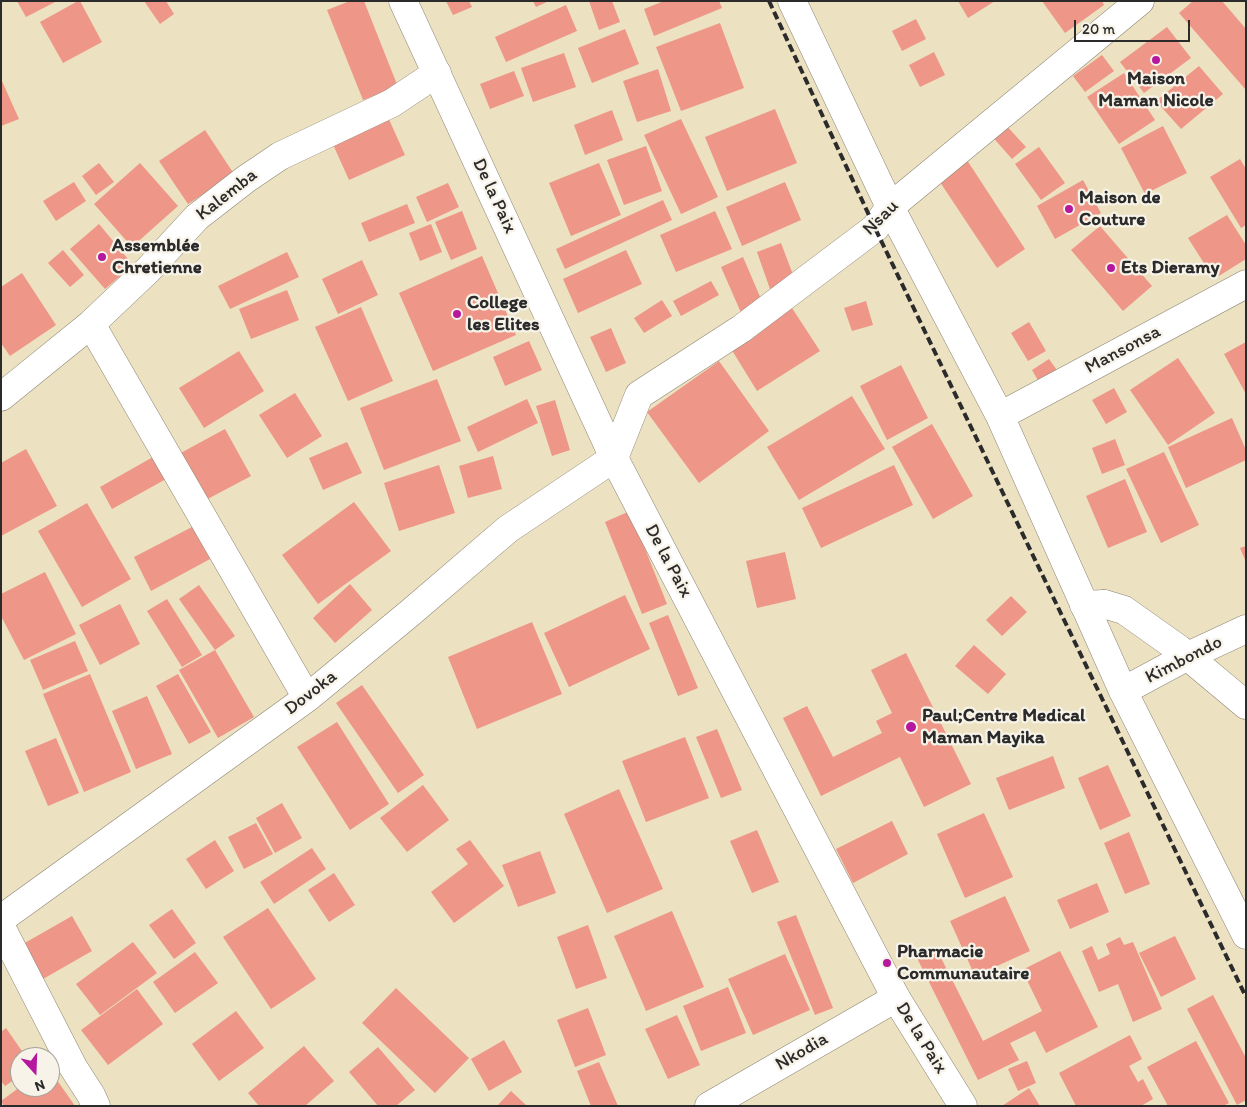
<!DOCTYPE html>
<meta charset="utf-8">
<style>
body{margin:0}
#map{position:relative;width:1247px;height:1107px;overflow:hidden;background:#ece1c0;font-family:Itim,sans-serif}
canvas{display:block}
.frame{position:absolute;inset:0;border:2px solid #2b2b2b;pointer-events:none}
.north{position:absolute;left:10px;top:1047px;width:50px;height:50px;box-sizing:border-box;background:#f7f3e8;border:1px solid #a5a39c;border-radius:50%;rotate:160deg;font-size:14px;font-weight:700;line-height:20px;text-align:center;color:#2b2b2b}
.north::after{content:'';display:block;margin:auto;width:18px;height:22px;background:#b5179e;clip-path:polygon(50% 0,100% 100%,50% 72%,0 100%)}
.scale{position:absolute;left:1074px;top:20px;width:116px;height:22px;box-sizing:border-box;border:2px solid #2b2b2b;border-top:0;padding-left:6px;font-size:15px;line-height:18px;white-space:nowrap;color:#2b2b2b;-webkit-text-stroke:4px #f7f3e8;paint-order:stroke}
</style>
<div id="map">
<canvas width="1247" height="1107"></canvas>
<div class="frame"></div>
<div class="north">N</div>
<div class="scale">20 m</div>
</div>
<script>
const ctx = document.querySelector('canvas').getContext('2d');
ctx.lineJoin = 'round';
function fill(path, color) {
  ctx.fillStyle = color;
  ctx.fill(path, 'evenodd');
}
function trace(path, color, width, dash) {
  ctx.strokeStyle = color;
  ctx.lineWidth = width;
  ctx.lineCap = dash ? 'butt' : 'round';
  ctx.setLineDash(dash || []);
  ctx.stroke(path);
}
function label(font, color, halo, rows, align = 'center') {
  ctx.font = font + ' Itim,sans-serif';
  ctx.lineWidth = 4.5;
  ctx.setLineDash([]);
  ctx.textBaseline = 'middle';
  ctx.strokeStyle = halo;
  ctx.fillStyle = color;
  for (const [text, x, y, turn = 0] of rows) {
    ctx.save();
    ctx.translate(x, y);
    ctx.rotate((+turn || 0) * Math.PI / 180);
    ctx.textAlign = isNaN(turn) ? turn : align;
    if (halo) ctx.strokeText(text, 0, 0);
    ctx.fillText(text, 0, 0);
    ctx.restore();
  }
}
fill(new Path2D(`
 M17 1H57L26 17Z
 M78 1H80L102 42 63 63 40 22Z
 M144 1H166L174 14 160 24Z
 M350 1H364L398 87 363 100 327 10Z
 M446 1H469L472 7 453 15Z
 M533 1H549L536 7Z
 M589 1H612L620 22 599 30Z
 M664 1H719L722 8 654 36 644 9Z
 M958 1H995L968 18Z
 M1042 1H1102L1104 5 1065 33Z
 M1193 1H1222L1246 29V90L1179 13Z
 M566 5 577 31 506 62 495 37Z
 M916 19 926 39 902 51 892 31Z
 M720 23 744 88 681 111 656 47Z
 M1167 27 1191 58 1144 93 1120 62Z
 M625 29 639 64 592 83 578 48Z
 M934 52 945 75 920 87 909 65Z
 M564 53 576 87 533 102 521 68Z
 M1102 55 1114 71 1085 92 1073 76Z
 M1199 66 1223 94 1181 129 1156 101Z
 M658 69 671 111 637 122 623 81Z
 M514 71 524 96 490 109 480 84Z
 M1124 73 1155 120 1119 144 1087 97Z
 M1 79 19 119 1 126Z
 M775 109 797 163 727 191 705 137Z
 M612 110 623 140 585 155 574 125Z
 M387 115 405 155 349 180 331 140Z
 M681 119 718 197 681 214 644 135Z
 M1003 122 1026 147 1012 159 990 134Z
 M1163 126 1187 173 1145 194 1121 148Z
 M205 130 234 174 188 204 159 161Z
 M646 146 662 191 624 205 607 160Z
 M1039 147 1065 183 1041 200 1015 164Z
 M963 154 1025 249 997 268 934 173Z
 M1240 159 1246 169V225L1241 228 1210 177Z
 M99 163 114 182 96 195 82 176Z
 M140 163 178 206 132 247 94 204Z
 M599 163 621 215 571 236 549 183Z
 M1083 180 1101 213 1055 239 1037 206Z
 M74 182 86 201 56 221 43 201Z
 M785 182 801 220 742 246 726 207Z
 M448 183 459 207 427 222 416 197Z
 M663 200 672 220 565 269 556 249Z
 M407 204 415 223 369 242 361 223Z
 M462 211 477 249 451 260 435 222Z
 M715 211 732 249 676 272 660 235Z
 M1227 215 1246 245V259L1214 279 1188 238Z
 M99 224 133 265 105 289 70 249Z
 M431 224 442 252 420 261 409 233Z
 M1100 226 1152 286 1123 311 1071 250Z
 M781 243 795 280 770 289 757 252Z
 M63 250 84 275 70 287 48 263Z
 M626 250 642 284 578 313 563 279Z
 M287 252 299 277 230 309 218 286Z
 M482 256 516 335 433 371 399 293Z
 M743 257 764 306 742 315 721 267Z
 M362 260 378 295 338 314 322 279Z
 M22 273 56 325 10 356 1 343V287Z
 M711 281 719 295 681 316 673 301Z
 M287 290 299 320 251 339 239 309Z
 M662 300 672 316 644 333 634 318Z
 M866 301 873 325 852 331 844 308Z
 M361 307 393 381 348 401 315 327Z
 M792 308 820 351 757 391 730 347Z
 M1029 322 1046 351 1028 361 1011 333Z
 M611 328 626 363 606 372 590 337Z
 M529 341 542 370 505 386 493 357Z
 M1246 342V394L1224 354Z
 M239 351 264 391 204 428 179 388Z
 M1178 358 1215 413 1168 445 1130 390Z
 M1049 359 1059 373 1040 384 1032 370Z
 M719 361 769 431 699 483 647 412Z
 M901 365 928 418 887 440 860 386Z
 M437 379 461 441 384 470 360 408Z
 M1114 388 1127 412 1106 424 1092 400Z
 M295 393 322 436 287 458 259 415Z
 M852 396 885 449 799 500 767 447Z
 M527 399 538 423 478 452 467 427Z
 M555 400 570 450 552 456 536 406Z
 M1232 418 1246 450V460L1186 488 1168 447Z
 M932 424 973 496 933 519 892 447Z
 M225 429 251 476 202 502 177 455Z
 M1115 439 1125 465 1102 474 1092 448Z
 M347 442 362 473 323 490 309 458Z
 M26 449 57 506 1 536V463Z
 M1164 452 1199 525 1161 543 1126 469Z
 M493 456 502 489 468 498 459 466Z
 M153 457 166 479 112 509 100 487Z
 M439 465 455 513 399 531 384 483Z
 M894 465 913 505 821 548 802 508Z
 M1125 479 1147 532 1108 548 1086 496Z
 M354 502 391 551 318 604 282 555Z
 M87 503 131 579 82 607 38 531Z
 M630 511 667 604 642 614 605 522Z
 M192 527 210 559 151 591 134 557Z
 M1246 546V562L1240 548Z
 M785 552 796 599 757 608 746 561Z
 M45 572 76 634 24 660 1 616V594Z
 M350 584 372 610 335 643 313 618Z
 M199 585 235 636 215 650 179 599Z
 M625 595 650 649 569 687 544 633Z
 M1011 596 1027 612 1002 636 986 620Z
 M167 599 202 655 182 667 147 611Z
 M120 604 140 644 100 665 79 625Z
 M668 615 698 688 678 696 649 623Z
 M532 622 562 694 477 729 448 657Z
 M75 641 88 671 43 690 30 660Z
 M974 645 1006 674 988 694 955 666Z
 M215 650 254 717 218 738 179 670Z
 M906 653 971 784 924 807 900 757 821 796 783 718 807 706 833 757 882 733 876 721 892 713 871 670Z
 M90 674 131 772 84 792 43 694Z
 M178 674 211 732 189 744 156 686Z
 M362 685 424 775 398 793 336 703Z
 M147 696 172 754 136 769 112 711Z
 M337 722 389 804 350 830 297 747Z
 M717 729 742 790 721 798 696 737Z
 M685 737 709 798 646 822 622 761Z
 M56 738 79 793 48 806 25 751Z
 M1053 756 1065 788 1009 810 996 778Z
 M1108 765 1131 816 1100 830 1078 778Z
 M423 785 449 820 407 852 380 818Z
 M619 789 663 889 607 913 564 814Z
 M282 803 302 838 275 853 256 818Z
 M984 813 1013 877 965 898 937 834Z
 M892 821 908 854 853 883 836 849Z
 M256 823 273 854 244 869 228 837Z
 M757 830 779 882 752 893 730 841Z
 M1129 832 1150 884 1125 894 1104 843Z
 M215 840 234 871 206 889 186 859Z
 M470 840 504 886 454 923 431 892 468 864 456 849Z
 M312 848 326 869 274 904 260 882Z
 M540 851 556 893 518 907 502 865Z
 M334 873 355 905 329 922 308 890Z
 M1097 883 1109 912 1070 929 1057 900Z
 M1005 896 1030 951 975 976 950 921Z
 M268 908 316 979 271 1009 223 937Z
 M172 909 196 943 174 959 149 925Z
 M672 911 704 987 646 1011 614 936Z
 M796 915 833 1008 815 1015 777 922Z
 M72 916 92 951 43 979 23 944Z
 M588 925 607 978 576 989 557 937Z
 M1175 936 1196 979 1161 997 1139 953Z
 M1120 937 1124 945 1133 942 1162 1009 1133 1022 1118 984 1099 992 1082 951 1092 946 1098 960 1110 954 1106 944Z
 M133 942 157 973 100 1015 76 984Z
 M936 948 983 1041 1042 1011 1022 970 1060 951 1098 1027 1046 1053 1035 1031 1010 1043 1019 1060 978 1080 917 958Z
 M195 952 218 983 175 1013 153 982Z
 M785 954 810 1010 753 1035 728 979Z
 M728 987 746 1033 701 1051 683 1006Z
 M396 988 469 1058 435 1093 362 1023Z
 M137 989 163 1024 108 1065 81 1030Z
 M1213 995 1246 1058V1100L1237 1105 1187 1009Z
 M588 1008 606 1055 575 1067 557 1020Z
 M236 1011 264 1048 219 1081 192 1044Z
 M677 1015 700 1065 668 1079 645 1029Z
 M6 1028 26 1057H20V1076L5 1086 1 1081V1032Z
 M1130 1035 1142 1059 1129 1066 1138 1082 1143 1079 1153 1099 1141 1106H1076L1059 1073Z
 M504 1040 522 1072 489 1091 471 1059Z
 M1196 1041 1229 1103 1223 1106H1168L1147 1067Z
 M304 1046 334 1081 305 1106H259L248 1093Z
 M378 1047 415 1090 396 1106H378L349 1072Z
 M1027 1061 1036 1083 1018 1091 1008 1069Z
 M599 1062 618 1106H591L577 1071Z
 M50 1070 75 1106H4L1 1101 20 1087H50Z
 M1029 1088 1040 1106H1002Z
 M511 1091 527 1106H497Z`), '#ee9687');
const street = new Path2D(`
 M792 1 890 207 1000 416 1123 691 1246 935
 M91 324 307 698
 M1 397 91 324 148 270 197 217 246 179 280 156 392 103 437 73
 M1000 416 1246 284
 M1104 604 1124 610 1179 649 1246 705
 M1123 691 1188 656 1246 629
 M1 919 307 698 410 613 508 529 614 458 639 395 741 329 875 228 890 207 1140 1
 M1 927 73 1067 91 1095 96 1106
 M709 1106 896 998`);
const secondary = new Path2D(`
 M403 1 614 458 896 998 963 1106
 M1084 605 1104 604`);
trace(street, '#8c8676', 29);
trace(secondary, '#8c8676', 29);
trace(street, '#fff', 28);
trace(secondary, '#fff', 28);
trace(new Path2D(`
 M769 1 875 228 1246 997`), '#2b2b2b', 4, [8, 4]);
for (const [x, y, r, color] of [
 [1156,60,5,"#b5179e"],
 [1069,209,5,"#b5179e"],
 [102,257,5,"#b5179e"],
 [1111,268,5,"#b5179e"],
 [457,314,5,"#b5179e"],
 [911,727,6,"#b5179e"],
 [887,963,5,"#b5179e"]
]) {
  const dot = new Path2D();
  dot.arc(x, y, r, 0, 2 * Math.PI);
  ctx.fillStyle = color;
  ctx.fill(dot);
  trace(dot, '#f7f3e8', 2);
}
label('bold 19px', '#2b2b2b', '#f7f3e8', [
 ["Maison",1156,79,"center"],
 ["Maman Nicole",1156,101,"center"],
 ["Maison de",1079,198],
 ["Couture",1079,220],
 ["Assemblée",112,246],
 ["Chretienne",112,268],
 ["Ets Dieramy",1121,268],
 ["College",467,303],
 ["les Elites",467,325],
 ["Paul;Centre Medical",922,716],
 ["Maman Mayika",922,738],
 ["Pharmacie",897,952],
 ["Communautaire",897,974]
], 'left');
label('19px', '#2b2b2b', '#f7f3e8', [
 ["Kalemba",227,195,-38],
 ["De la Paix",494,196,65],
 ["Nsau",881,218,-45],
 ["Mansonsa",1123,350,-28],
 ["De la Paix",668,561,62],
 ["Kimbondo",1184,660,-27],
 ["Dovoka",311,693,-38],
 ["De la Paix",921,1038,58],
 ["Nkodia",802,1052,-30]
]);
</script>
